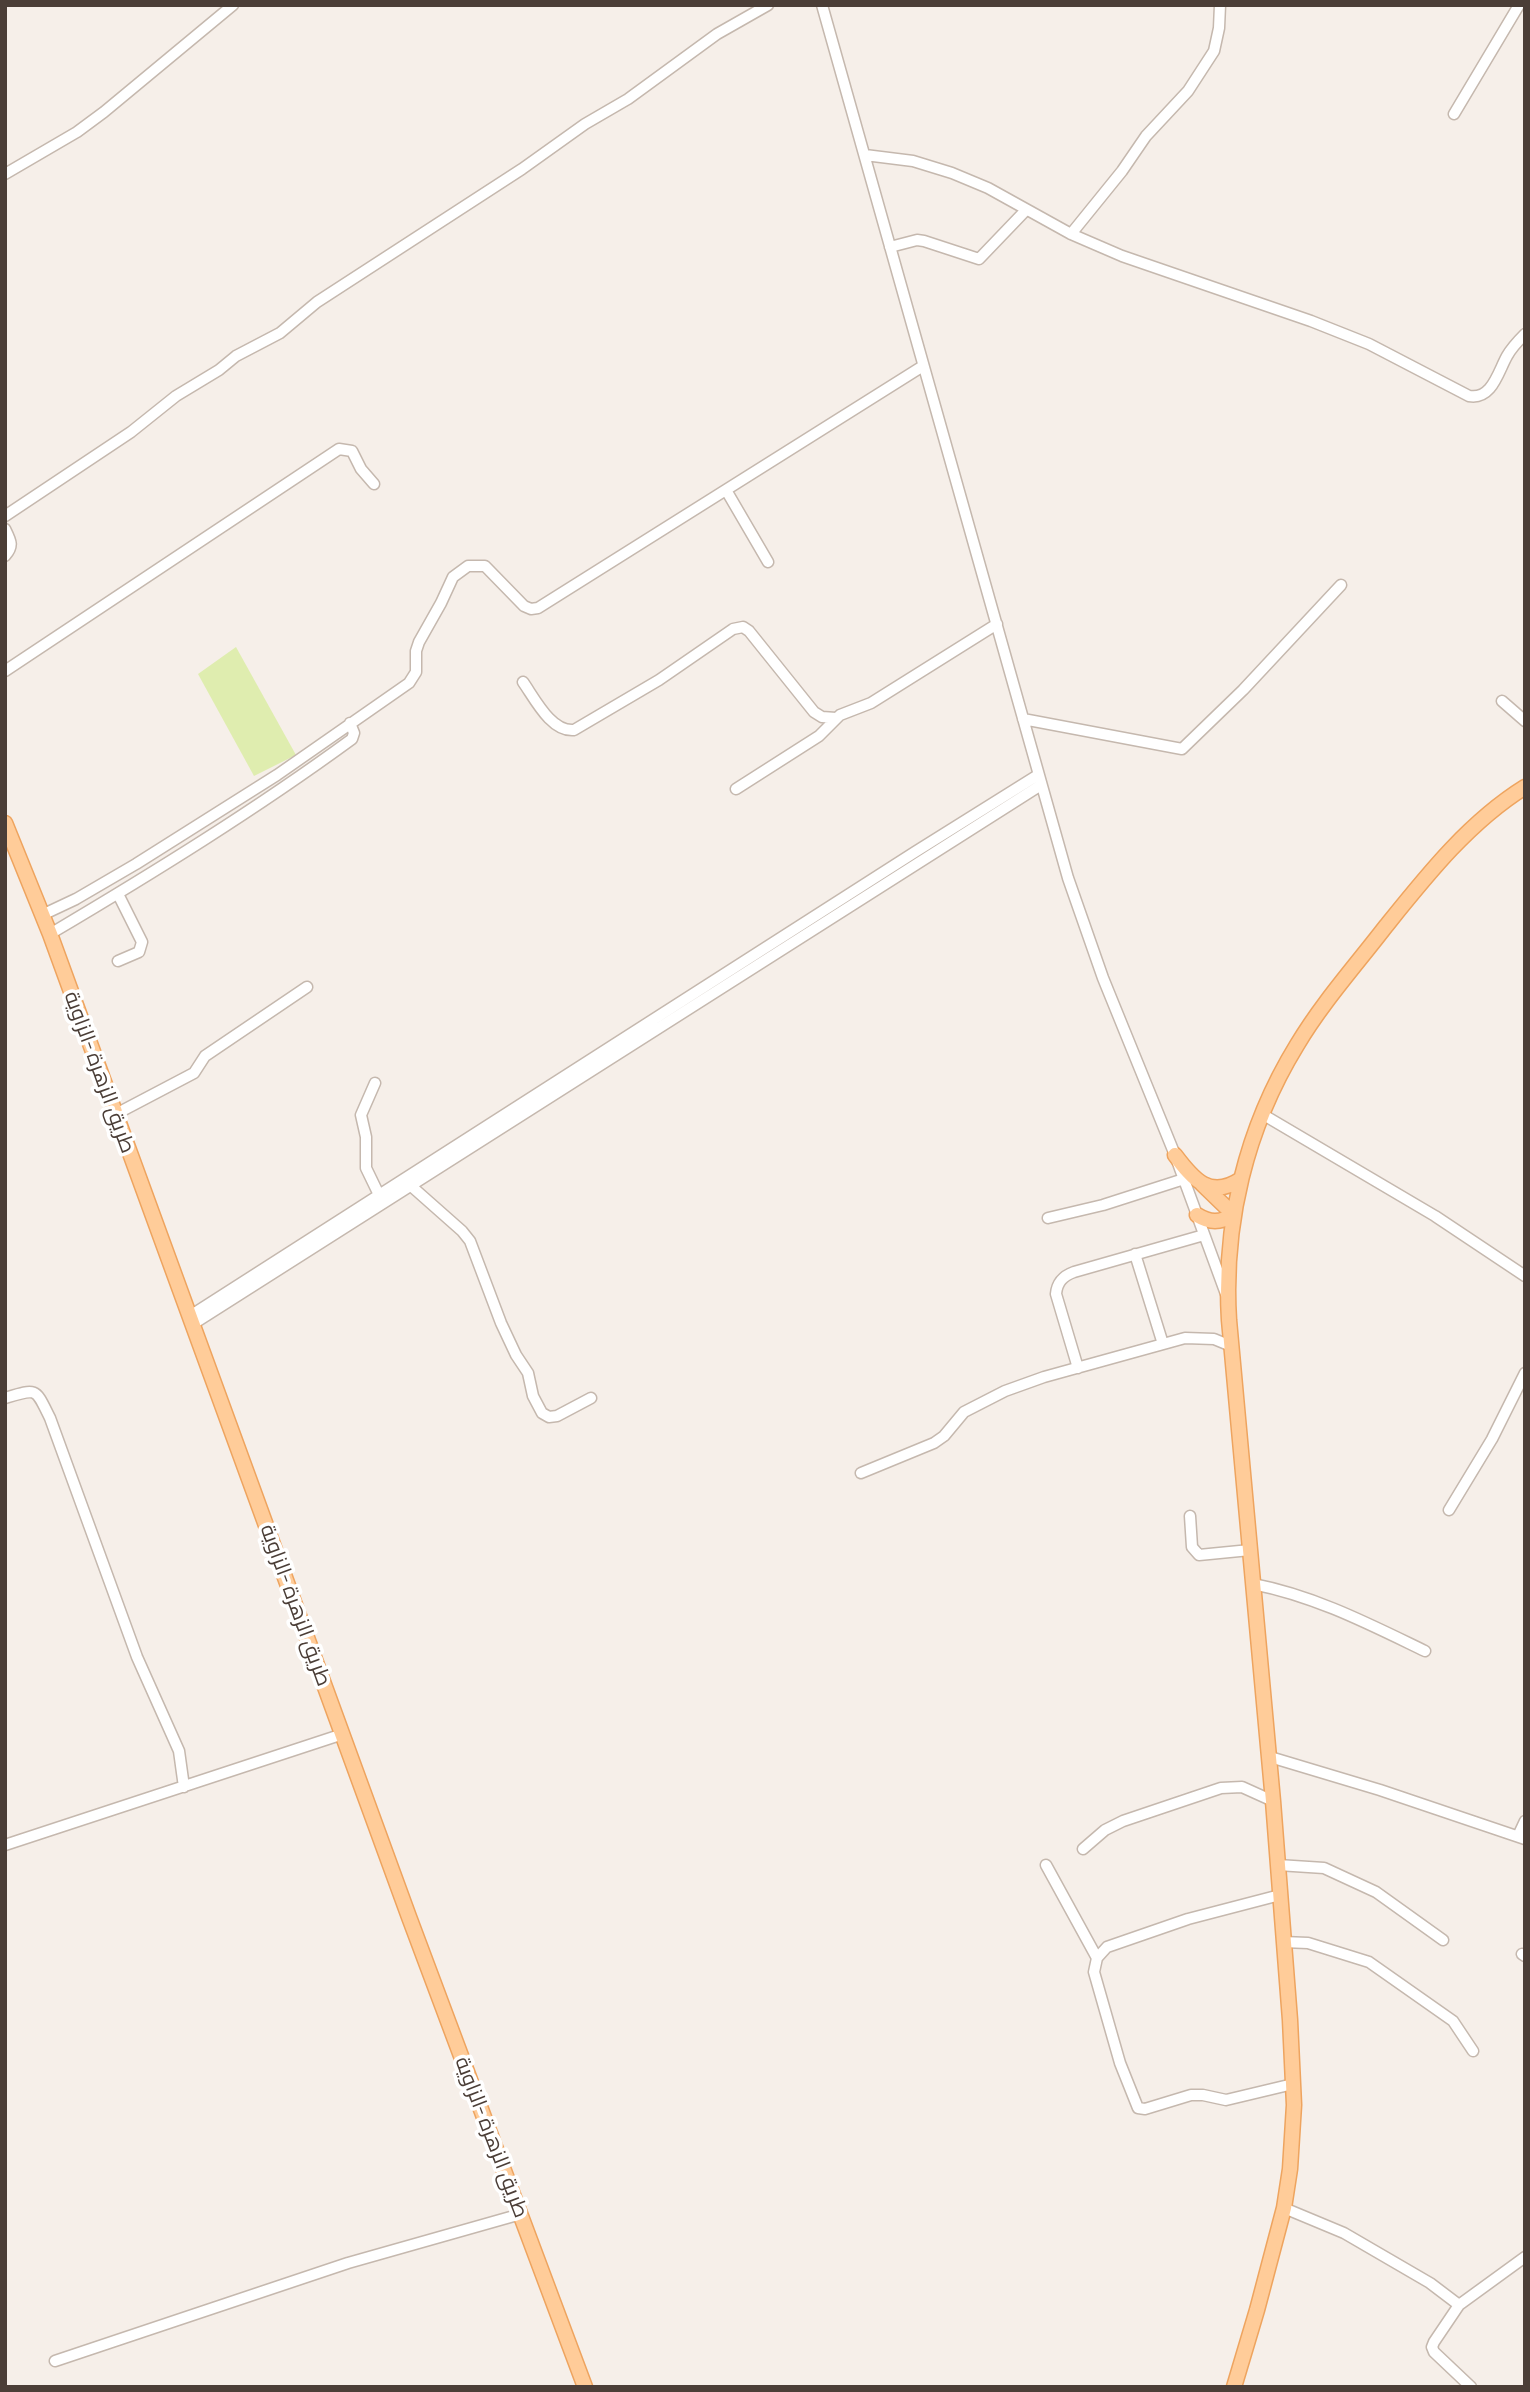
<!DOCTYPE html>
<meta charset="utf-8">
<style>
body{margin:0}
#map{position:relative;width:1530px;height:2392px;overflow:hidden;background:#f6efe9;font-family:Barlow,sans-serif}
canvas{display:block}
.frame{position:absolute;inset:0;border:7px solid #4b3e37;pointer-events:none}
</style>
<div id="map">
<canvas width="1530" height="2392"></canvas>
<div class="frame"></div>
</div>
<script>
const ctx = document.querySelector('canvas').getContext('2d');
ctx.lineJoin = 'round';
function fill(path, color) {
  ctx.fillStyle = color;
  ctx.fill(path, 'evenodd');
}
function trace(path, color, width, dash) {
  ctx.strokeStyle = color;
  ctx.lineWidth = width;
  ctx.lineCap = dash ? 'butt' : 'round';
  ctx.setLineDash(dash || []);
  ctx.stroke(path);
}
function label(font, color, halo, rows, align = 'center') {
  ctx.font = font + ' Barlow,Cairo,sans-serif';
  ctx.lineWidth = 7;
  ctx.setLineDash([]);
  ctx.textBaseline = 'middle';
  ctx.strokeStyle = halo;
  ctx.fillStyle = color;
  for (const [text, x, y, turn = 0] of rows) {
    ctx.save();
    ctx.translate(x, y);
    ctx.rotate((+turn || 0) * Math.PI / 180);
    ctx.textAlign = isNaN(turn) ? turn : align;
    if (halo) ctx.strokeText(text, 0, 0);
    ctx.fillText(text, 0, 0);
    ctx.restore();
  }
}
fill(new Path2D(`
 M236 647 296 755 254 776 198 674Z`), '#dfedaf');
const minor = new Path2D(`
 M822 5 1068 878 1103 978 1175 1155 1226 1294
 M1454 114 1519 5
 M865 155 913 161 952 173 988 188 1071 234 1122 256 1311 321 1369 344 1469 396C1492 400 1498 372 1507 356 1512 347 1518 341 1525 334
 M5 174 77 132 104 112 233 5
 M1071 234 1122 171 1146 136 1188 91 1214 51 1219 28 1220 5
 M890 247 917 240 924 241 979 259 1026 210
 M726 490 768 562
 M5 516 131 432 176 396 219 370 236 356 280 333 317 302 522 169 585 124 628 99 717 34 768 5
 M5 529C11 541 14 546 5 556
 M5 671 339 449 352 451 361 469 374 484
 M523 682C535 699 551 732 574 730L659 680 733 629 743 627 749 631 814 712 822 717 836 718
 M1502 701 1525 721
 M1023 719 1182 749 1243 690 1341 585
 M736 789 819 736 840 715 871 703 997 624
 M42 915 76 899 136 864 277 775 409 683 416 672V651L419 642 441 603 453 577 468 566H485L524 606 531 609 538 608 923 366
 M50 934C153 873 255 810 352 739L354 733 350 723
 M118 961 139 952 142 942 118 894
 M375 1083 361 1115 366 1137V1168L381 1199
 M116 1114 194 1073 205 1056 307 987
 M1262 1114 1435 1216 1525 1276
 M410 1185 462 1231 470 1241 501 1323 516 1355 528 1373 533 1396 542 1413 549 1417 557 1416 591 1398
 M1048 1218 1103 1205 1184 1179
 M1135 1254 1163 1344
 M190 1316 915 852 1038 775
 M193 1324 1041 785
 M1078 1368 1056 1294C1057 1282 1063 1276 1074 1272L1204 1235
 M5 1398C38 1388 35 1388 50 1418L137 1657 179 1751 184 1787
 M861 1473 934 1443 944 1436 964 1412 1005 1391 1044 1377 1185 1338 1214 1339 1231 1346
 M1449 1510 1492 1439 1525 1373
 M1190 1516 1192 1547 1199 1555 1250 1550
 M1253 1584C1315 1596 1369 1624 1425 1651
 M1270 1757 1380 1790 1525 1839
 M1518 1836 1525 1821
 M5 1845 343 1734
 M1083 1849 1105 1830 1123 1821 1221 1788 1242 1787 1273 1801
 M1046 1865 1097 1958
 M1278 1865 1324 1868 1376 1892 1443 1940
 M1280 1895 1188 1919 1107 1947 1097 1958 1094 1972 1120 2063 1138 2108 1145 2109 1191 2095H1203L1226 2100 1293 2084
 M1283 1942 1308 1943 1369 1962 1453 2021 1473 2051
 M1522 1954 1525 1956
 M1284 2208 1344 2233 1430 2283 1459 2305
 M55 2361 348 2263 521 2214
 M1471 2387 1434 2352 1432 2347 1434 2342 1459 2305 1525 2257`);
const major = new Path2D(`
 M5 823 50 934 409 1917 585 2387
 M1175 1155C1193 1179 1210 1200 1241 1179
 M1202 1184 1233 1214
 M1197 1215C1210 1223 1220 1223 1233 1215
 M1234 2387 1257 2310 1284 2208 1290 2169 1294 2105 1290 2020 1273 1801 1229 1320C1223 1224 1246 1128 1297 1045 1322 1003 1356 965 1386 926 1427 875 1469 822 1525 787`);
trace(minor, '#c5b8ae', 13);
trace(major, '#eea45f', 17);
trace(minor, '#fff', 10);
trace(major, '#fc9', 14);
label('21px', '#4b3e37', '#fff', [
 ["طريق الزهرة -الزاوية",100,1072,70],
 ["طريق الزهرة -الزاوية",296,1605,70],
 ["طريق الزهرة -الزاوية",492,2137,69]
]);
</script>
